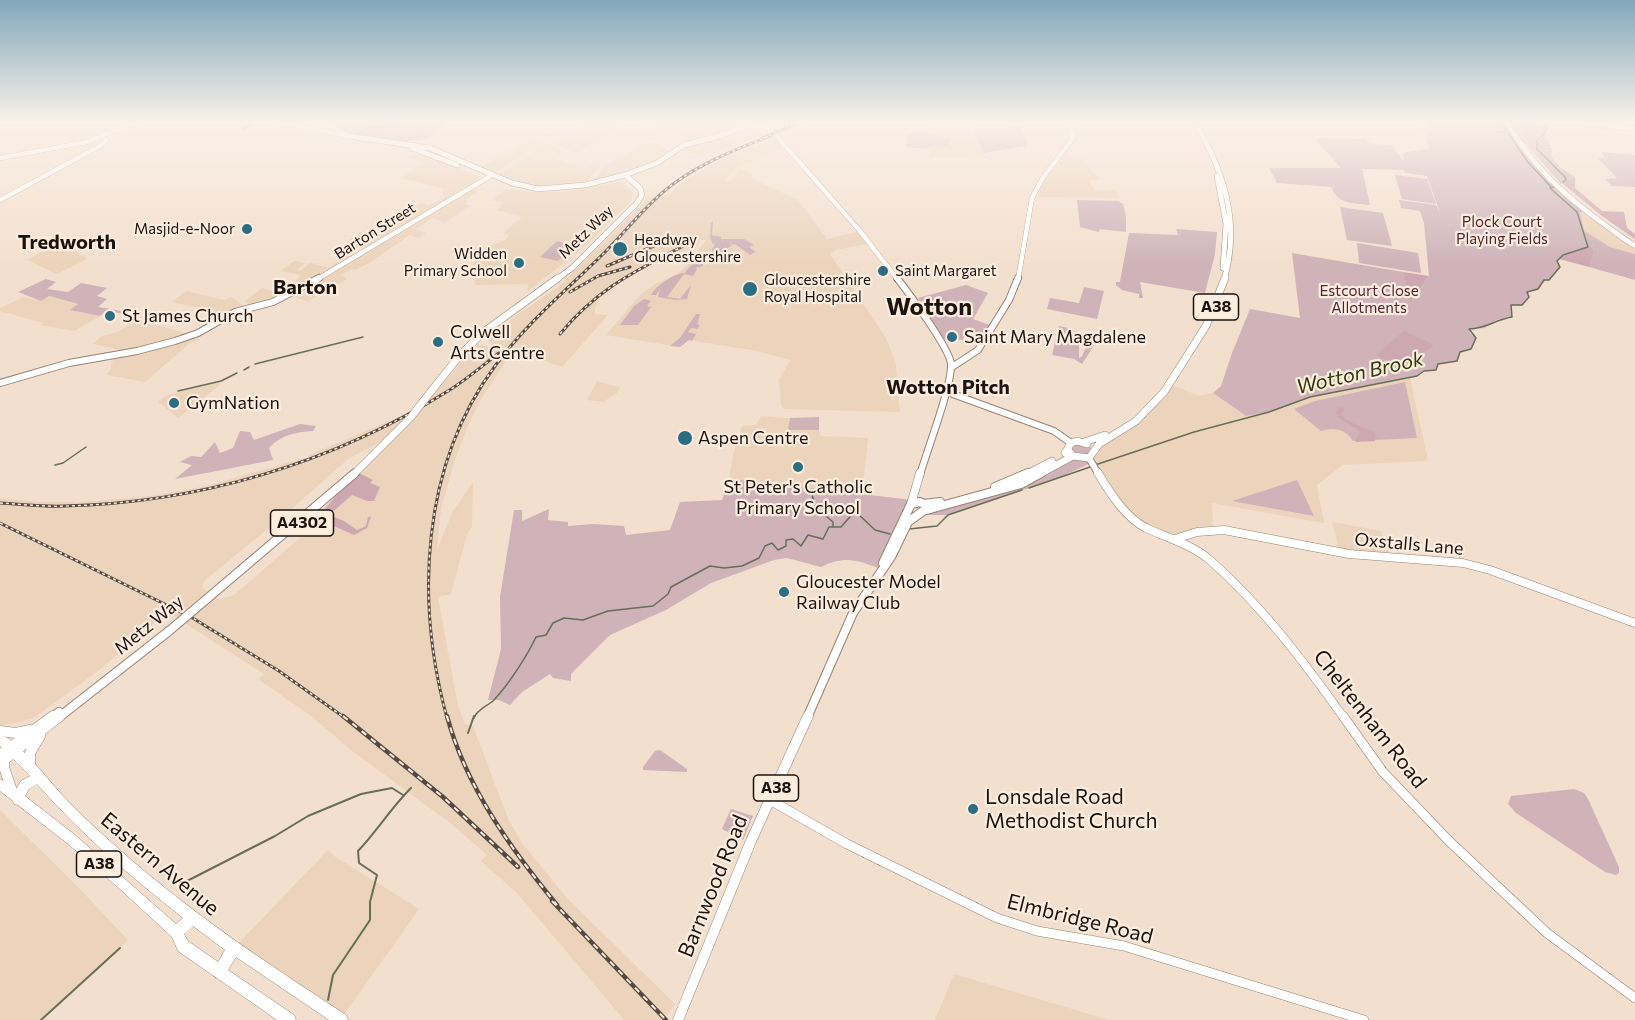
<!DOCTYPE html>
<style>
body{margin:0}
canvas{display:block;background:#f3dfce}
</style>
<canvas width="1635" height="1020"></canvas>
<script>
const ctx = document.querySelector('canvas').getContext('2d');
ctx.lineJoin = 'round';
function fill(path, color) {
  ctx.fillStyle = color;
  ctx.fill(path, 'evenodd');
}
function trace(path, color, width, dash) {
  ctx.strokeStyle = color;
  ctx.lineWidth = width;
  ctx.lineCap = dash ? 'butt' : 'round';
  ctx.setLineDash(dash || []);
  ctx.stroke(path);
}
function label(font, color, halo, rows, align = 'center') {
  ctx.font = font + ' Commissioner,sans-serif';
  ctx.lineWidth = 4.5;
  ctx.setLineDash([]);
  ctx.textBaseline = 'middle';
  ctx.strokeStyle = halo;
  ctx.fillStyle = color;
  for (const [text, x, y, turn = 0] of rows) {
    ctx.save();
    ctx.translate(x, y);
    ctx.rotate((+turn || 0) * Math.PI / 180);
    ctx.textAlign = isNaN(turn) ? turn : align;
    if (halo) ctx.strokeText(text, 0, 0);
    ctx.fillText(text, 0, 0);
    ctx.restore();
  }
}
fill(new Path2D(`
 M583 122H624L576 153 550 142Z
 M642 122H757L737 129 732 127 727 132 691 140Z
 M764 123 772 132 704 156 682 151 690 145 718 139Z
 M934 125 955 127 960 130 965 127 973 128 984 154 958 158 930 157V150L905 146 908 130 928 129Z
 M548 133 556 136 495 172 479 168 532 139 538 140Z
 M774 138 783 149 738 167 725 180 730 181 740 169 750 172 753 179 798 200 827 239 860 231 870 243 836 250 830 254 886 338 896 365 900 412 784 409 781 405 779 380 790 360 757 351 689 340 680 347 606 335 640 295 655 284 677 274 687 266 706 240H701L687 262 666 256 613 286 600 298 595 308V314L608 315 562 367 513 350 480 401 467 428 455 459 441 509 437 550 453 511 473 482 472 527 467 534 451 594 438 597 458 706 465 724 473 726 509 821 522 843 567 898 675 1004 664 1020H624L517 893 481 861 487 855 453 825 352 751 311 716 258 679 264 674 177 618 171 616 160 618 98 671 35 717 17 723 0 725V498L39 502H84L151 496 207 486 308 457 309 455 399 417 426 403 477 344 499 350 502 346 487 341 518 314 559 286 648 198 669 195 679 185 716 162ZM403 430 320 511 301 537 234 595 219 599 202 588 204 581 285 515 348 459Z
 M655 142 670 151 653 163 629 172 594 181 606 165 642 145Z
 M547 144 563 150 555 159 586 169 593 164 600 166 586 183 549 188 527 186 498 175Z
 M412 155 430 156 483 178 368 248 347 242 360 232 371 235 421 203 428 205 445 198 442 192 445 189 401 178 424 163 409 157Z
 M1066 156 1079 158 1100 179 1089 181 1095 191 1114 190 1120 198 1036 197 1045 181Z
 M622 182 633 193 631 201 585 246 527 292 528 284 476 285 472 272 475 260 490 246 505 240 509 235 503 233 522 217 496 210 504 203 494 200 497 198 495 197 506 189 533 192H560Z
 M470 189 478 191 466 200 468 201 465 204 470 206 444 223 433 218 416 229 426 233 418 238 410 235 369 263 355 270 352 269 341 275 347 279 307 302 291 295 338 270Z
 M1580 212H1584L1635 249V254L1610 247 1592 237 1584 231Z
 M56 243 66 244 87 259 57 274 27 260Z
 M339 251 357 256 288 294 251 306 245 301 262 288 277 293 292 284 301 275 281 271 294 261 305 263 297 270 300 271 310 263 329 268 342 259 335 254Z
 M186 291 224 300 231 297 246 307 228 314 172 302Z
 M49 296 78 305 71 310 100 316 74 331 41 325 43 323 0 311V308L24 297 41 301Z
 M136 320 171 329 189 335 125 351 93 344 102 336 118 332Z
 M197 337 199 340 190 343 145 382 106 375 110 370 114 356Z
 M1410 377 1428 461 1343 465 1317 485 1324 523 1212 503 1213 530 1175 539 1131 517 1089 458 1096 446 1124 429 1169 386 1177 387 1199 396 1213 393 1246 416 1269 412 1310 397Z
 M220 381V385L178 418 158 402 165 396Z
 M597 381 610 385 620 387 617 393 603 402 587 400Z
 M761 416 790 418 789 430H819L820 436 868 438 862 496 729 479 733 455 742 426 756 425Z
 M1332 522 1381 531 1391 557 1335 552 1337 541Z
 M0 810 79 888 128 940 41 1020H0Z
 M328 850 334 856 419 909 340 1020 233 949Z
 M954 974 1052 1003 1109 1020H935Z`), '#ecd3bc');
fill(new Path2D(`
 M328 122H446C441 127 434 136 428 138 397 146 356 139 328 122Z
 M1429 122H1521L1519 124 1545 151H1552L1551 156 1560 167 1575 177 1561 184 1525 143H1519L1584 212H1580L1584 231 1610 247 1635 254V280L1589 267 1594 254 1588 247 1563 255 1557 261 1560 267 1549 280H1544L1538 289 1528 292 1529 297 1522 305 1511 306 1512 317 1496 320 1485 328 1469 329 1470 333 1476 338 1471 349 1460 352 1457 361 1438 364 1436 370 1424 371 1417 376 1310 397 1269 412 1246 416 1213 393 1221 386 1232 353 1250 309 1300 318 1292 253 1403 272 1412 302 1429 276 1424 223 1420 211 1401 208 1399 200 1436 205 1440 213 1427 176 1406 173 1403 170 1362 169 1370 205C1352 203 1338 204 1331 187L1277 183 1269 168H1341L1318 142 1317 138 1365 139 1370 144 1391 145 1404 162 1403 154 1406 152 1429 149 1427 136 1421 127 1429 129Z
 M1019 127 1028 141 1025 146 984 153 973 128 999 129Z
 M917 131 950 139 948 147 930 146 926 149 907 147V134Z
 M1601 152 1635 155V187L1612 186 1605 179 1617 178 1598 158H1605Z
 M1395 175 1427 179 1436 204 1402 199Z
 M1077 200 1118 201 1123 204 1126 216V232L1100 229 1099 232 1080 227Z
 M1340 207 1383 213 1392 246 1347 240Z
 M713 221 712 235 721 237V239H744L754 245 749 247 756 252 750 255 735 244 732 245 730 240 731 246 716 255 712 250 715 243 720 239 713 244 710 238 711 223Z
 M1176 229 1217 232 1215 254 1205 293 1140 282 1143 298H1139V294L1122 290 1116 285V282H1120L1129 233 1178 235Z
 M557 241 575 246 558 261 540 257Z
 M1357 243 1418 253 1421 273 1359 263Z
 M701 258 698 265 703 260V266L695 268 697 269 693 276 684 274 667 297 680 299 691 285 687 299 676 300 658 297 660 289 656 295H651C656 285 678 271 688 273L685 272 697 259Z
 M46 279 56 282 47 289 68 292 81 283 107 288 97 296 107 299 98 307 134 313 131 315 107 311 100 316 70 310 78 304 49 296 41 301 18 292Z
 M966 285 988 293 973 319 990 325 984 334 968 330 963 340H944L918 298Z
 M1084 287 1104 291 1097 319 1047 309 1050 298 1079 303Z
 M644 299 662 304 651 301 647 306 651 307 638 325H620L634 306Z
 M696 314H700L698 322H701L696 323 700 325 697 329 691 328 688 332 696 334 692 341 689 340 680 347 670 346 680 338Z
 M1059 326 1073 329 1072 332 1079 345V358L1082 356 1090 338 1097 341 1082 364 1074 359 1052 355Z
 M1405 382 1417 438 1353 441C1345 428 1333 427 1321 431L1294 409 1315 401Z
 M819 417V430H788L790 418Z
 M300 424 316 426 313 431C295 432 281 435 269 448L273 460 175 479 192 465 180 462 191 456 201 457 215 442 220 453 233 448 240 431 250 432 254 440Z
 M1084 442 1090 446 1093 453 1089 458 1093 462 1056 479 948 515H916L962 501 1073 456 1068 446Z
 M729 479 913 500 881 569C858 560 844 555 821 567L787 558 774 560 711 583 666 610 610 635 571 674V681L553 678 550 674 522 692 510 705 499 700H488L501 649 500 597 514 510H522V521L549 509 548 520 568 522V526L593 524 624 526 626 535 670 530 680 502 722 500Z
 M1297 480 1314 516 1232 501Z
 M660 750 687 769V772L643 770V767L655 751Z
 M1574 789 1584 793 1588 799 1619 867V873L1616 875 1605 872 1516 813 1508 804 1511 796Z
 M731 809 753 816 743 840 722 829Z`), '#cfb3b9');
fill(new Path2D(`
 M404 122 409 123 380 131 390 134 408 128 410 129 406 132 408 133 431 126 417 137 398 139 409 143 355 134 368 127Z
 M1521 122H1533L1547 128 1545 133 1552 151 1537 149 1536 144 1530 143 1519 124Z
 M1575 177V188L1602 211 1624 212 1627 228 1635 234V239L1602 216 1562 183Z
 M1588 247 1592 248 1594 254 1589 267 1559 259 1563 255Z
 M1403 272 1429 276 1411 303Z
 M1404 331 1432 344 1433 347C1412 359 1399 369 1376 355Z
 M1342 407 1345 410 1341 414 1346 420 1376 433 1375 441 1356 442V438L1360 433C1354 424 1343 423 1336 414L1338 408Z
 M359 473 373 480 370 483 380 487 374 501H367L352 495 329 515 344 521 357 530 366 526 368 517H371L367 528 354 535 320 520 319 516 340 491Z`), '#cda8b1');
trace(new Path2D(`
 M1501 122 1527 161 1551 187
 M1548 122 1545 133 1537 140V149L1565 177 1566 180 1563 182
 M244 130 252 122
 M1497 132H1505
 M255 364 363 337
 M244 370 249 367
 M178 391 221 381 237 373
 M55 465 63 463 86 447
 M1095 465 1194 432 1269 412 1310 397 1417 376 1424 371 1436 370 1438 364 1457 361 1460 352 1471 349 1476 338 1469 329C1488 328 1494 320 1512 317L1511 305H1522L1529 297 1527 292 1538 289 1544 280H1549L1560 267 1557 261 1563 255 1588 247 1577 212 1550 188 1554 187
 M1029 488 1090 467
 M812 494 815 507 833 522V526
 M909 529 937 526 948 515 1022 490
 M474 718C477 709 488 706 494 700 509 684 527 656 536 637L546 635 553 623 564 618 583 620 608 611 653 606 668 594 671 587 710 566 724 568 742 566 759 558 765 546 772 543 778 550 786 546V540L793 539 801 546 808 535 823 539 829 527H841L855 511 875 530 890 534`), '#676e58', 1.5);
trace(new Path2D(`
 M468 733 474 716
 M179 889 187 881 275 836 308 816 361 794 392 788 403 795
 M328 1000 333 975 370 920V902L377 875 359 863 358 851C377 831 391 808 411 788
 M41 1020 120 948`), '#676e58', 2);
const secondaryFar3 = new Path2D(`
 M277 122 348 136
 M764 122 860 231 898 280
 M1067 122 1072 139
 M754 126 769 128
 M0 158 87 142 136 122
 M0 200 98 147 107 141 104 137
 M316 280 492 175
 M1018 280 1032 198 1042 179 1074 137 1073 122`);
const secondaryFar2 = new Path2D(`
 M897 278C908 292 950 349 951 364 952 386 927 450 920 475
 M952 367 978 350 1009 300 1018 278
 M0 383 69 363 137 351 175 341 198 333 235 312 273 302 319 278
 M945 389 950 393 1054 431 1071 443
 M1089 458 1099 475`);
const secondaryFar1 = new Path2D(`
 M1098 473C1110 493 1125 517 1146 528 1168 538 1193 545 1211 561 1263 607 1304 662 1344 718
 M911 504 920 473
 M1175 539 1197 532 1224 530 1349 554 1463 563 1490 570 1635 623`);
const secondary = new Path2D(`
 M1343 716 1383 772 1449 841 1547 933 1635 998
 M770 800 847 844 997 918 1037 931 1124 946 1364 1020`);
const primaryFar3 = new Path2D(`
 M325 122 348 136 430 148 512 183 538 189 585 185 625 175 657 163 684 145 716 137 757 122
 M1195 122C1224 172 1241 223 1224 280
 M1579 122 1635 129
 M412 148 457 165
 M1217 176 1226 224 1223 268
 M556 280 572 268 637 203 642 195 640 188 625 175`);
const primaryFar2 = new Path2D(`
 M429 394 456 360 481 334 558 278
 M1084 442 1105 435
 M1068 450 1073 456 1089 458 1099 444 1136 421 1164 392 1206 326 1225 278
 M1065 453 1071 443 1077 441 1087 444
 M353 475 355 473
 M1025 475 1052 461
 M1038 475 1073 456`);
const primaryFar1 = new Path2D(`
 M995 487 1028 473
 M924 504 940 502
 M883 563 911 504 920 502 924 504
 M222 586 355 473
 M51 718 59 712
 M58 718 169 631
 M807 718 853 613 891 557 908 522 923 511 1021 484 1041 473`);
const primary = new Path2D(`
 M0 731 16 733 30 730
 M0 755 53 716
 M4 757V767L13 794
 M0 763 60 716
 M30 766V753L40 736
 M678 1020 751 841 808 716`);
const highway = new Path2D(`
 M1504 122H1510C1541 176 1585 209 1635 243V248C1624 243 1614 234 1604 227 1563 198 1529 166 1504 122Z
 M0 734C21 743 48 780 65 798 82 816 102 834 121 851 191 913 268 964 346 1015L348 1020H329L236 957 228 970 294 1015 296 1020H277L178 951 172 937 121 890 67 843 18 805 14 804 13 801 0 791V779L16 789 21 781 30 776 0 746ZM37 784C81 834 131 877 183 918L176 924 75 835 25 796 29 789ZM193 926 225 950 218 962 188 941 184 934Z`);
trace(secondaryFar3, '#958373', 5);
trace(secondaryFar2, '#958373', 8);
trace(secondaryFar1, '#958373', 9);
trace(secondary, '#958373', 10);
trace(primaryFar3, '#958373', 6);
trace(primaryFar2, '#958373', 8);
trace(primaryFar1, '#958373', 10);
trace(primary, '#958373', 11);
trace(highway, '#958373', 1);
trace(secondaryFar3, '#fff', 4.5);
trace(secondaryFar2, '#fff', 6);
trace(secondaryFar1, '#fff', 8);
trace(secondary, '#fff', 9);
trace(primaryFar3, '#fff', 5);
trace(primaryFar2, '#fff', 7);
trace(primaryFar1, '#fff', 8);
trace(primary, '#fff', 10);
fill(highway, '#fff');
const railFar1 = new Path2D(`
 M763 138 800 122
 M607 266 670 239
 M570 292 598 276 630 267
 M560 334C599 287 636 271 689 243
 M0 503C21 504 43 507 64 506 199 503 333 463 448 391 466 380 482 366 499 353
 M0 523 191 617 279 671 345 718
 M447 718C415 601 421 466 495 366 525 325 563 293 599 258 621 237 639 213 662 193 693 166 732 151 770 136`);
const rail = new Path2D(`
 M343 716 443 797 518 867
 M447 716C466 787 511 849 557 905
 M552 901 666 1020`);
trace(railFar1, '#554a41', 3);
trace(rail, '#554a41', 4.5);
trace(railFar1, '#fdeddf', 1.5, [3]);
trace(rail, '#fdeddf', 2, [6]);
const primaryBridgeFar1 = new Path2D(`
 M355 473 411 417 429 394`);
const primaryBridge = new Path2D(`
 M169 631 222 586`);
trace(primaryBridgeFar1, '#958373', 8, []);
trace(primaryBridge, '#958373', 10, []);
trace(primaryBridgeFar1, '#fff', 7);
trace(primaryBridge, '#fff', 8);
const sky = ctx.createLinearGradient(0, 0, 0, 265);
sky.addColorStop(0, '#81a8bb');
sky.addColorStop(0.46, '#faf1e9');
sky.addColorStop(1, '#faf1e900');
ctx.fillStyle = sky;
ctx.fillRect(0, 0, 1635, 265);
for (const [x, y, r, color] of [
 [247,229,6,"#2c6e81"],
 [620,249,8,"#2c6e81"],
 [519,263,6,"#2c6e81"],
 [883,271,6,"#2c6e81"],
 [750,289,8,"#2c6e81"],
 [110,316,6,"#2c6e81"],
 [952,337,6,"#2c6e81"],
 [438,342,6,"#2c6e81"],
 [174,403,6,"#2c6e81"],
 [685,438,8,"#2c6e81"],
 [798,467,6,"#2c6e81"],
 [784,592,6,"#2c6e81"],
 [973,809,6,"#2c6e81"]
]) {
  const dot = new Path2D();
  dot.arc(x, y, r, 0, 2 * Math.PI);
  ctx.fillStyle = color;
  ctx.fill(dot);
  trace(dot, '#fdeddf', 2);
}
label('15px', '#542433', '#fdeddf', [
 ["Plock Court",1502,222],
 ["Playing Fields",1502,239],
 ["Estcourt Close",1369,291],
 ["Allotments",1369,308]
]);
label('15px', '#1b140e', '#fdeddf', [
 ["Masjid-e-Noor",235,229,"right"],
 ["Headway",634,240],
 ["Gloucestershire",634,257],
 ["Widden",507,254,"right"],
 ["Primary School",507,271,"right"],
 ["Saint Margaret",895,271],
 ["Gloucestershire",764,280],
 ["Royal Hospital",764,297]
], 'left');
label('15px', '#1b140e', '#fdeddf', [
 ["Barton Street",375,231,-32],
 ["Metz Way",586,232,-44]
]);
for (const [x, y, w] of [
 [1216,307,45],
 [302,523,63],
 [776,788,45],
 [99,864,45]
]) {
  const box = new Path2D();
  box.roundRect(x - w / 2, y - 13, w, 26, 4.5);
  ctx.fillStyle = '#fdeddf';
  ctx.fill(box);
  trace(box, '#1b140e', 1.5);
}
label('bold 16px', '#1b140e', null, [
 ["A38",1216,307],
 ["A4302",302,523],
 ["A38",776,788],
 ["A38",99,864]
]);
label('18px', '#1b140e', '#fdeddf', [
 ["St James Church",122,316],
 ["Colwell",450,332],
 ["Arts Centre",450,353],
 ["Saint Mary Magdalene",964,337],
 ["GymNation",186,403],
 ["Aspen Centre",698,438],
 ["St Peter's Catholic",798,487,"center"],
 ["Primary School",798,508,"center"],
 ["Gloucester Model",796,582],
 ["Railway Club",796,603]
], 'left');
label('18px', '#1b140e', '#fdeddf', [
 ["Oxstalls Lane",1409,544,5],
 ["Metz Way",149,625,-39]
]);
label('bold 20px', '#1b140e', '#fdeddf', [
 ["Tredworth",67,242],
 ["Barton",305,287]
]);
label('italic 20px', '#2b3b0a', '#fdeddf', [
 ["Wotton Brook",1360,373,-13]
]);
label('bold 20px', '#1b140e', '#fdeddf', [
 ["Wotton Pitch",948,387]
]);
label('21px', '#1b140e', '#fdeddf', [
 ["Cheltenham Road",1370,719,52],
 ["Eastern Avenue",160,864,40],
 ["Barnwood Road",713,886,-68],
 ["Elmbridge Road",1080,919,14]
]);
label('21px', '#1b140e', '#fdeddf', [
 ["Lonsdale Road",985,797],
 ["Methodist Church",985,821]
], 'left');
label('bold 24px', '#1b140e', '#fdeddf', [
 ["Wotton",929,307]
]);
</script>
